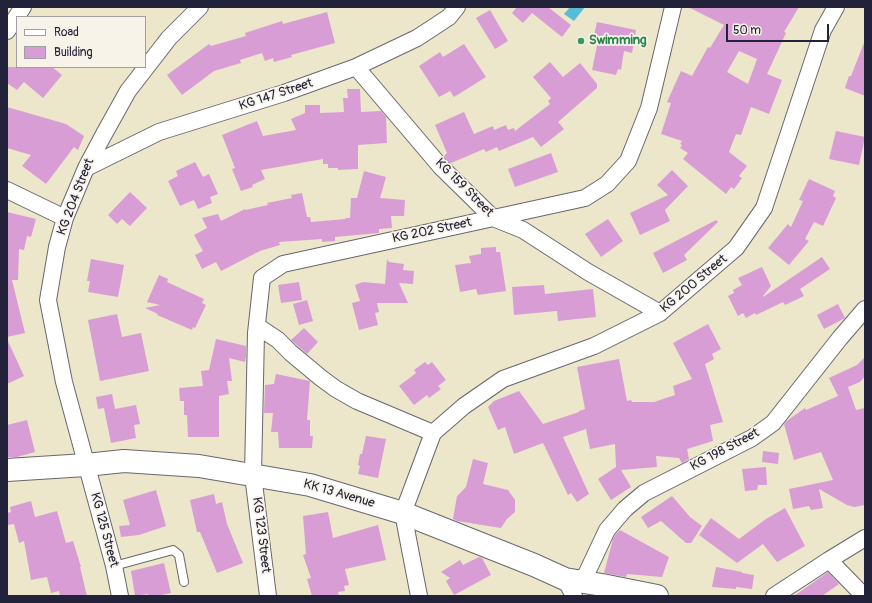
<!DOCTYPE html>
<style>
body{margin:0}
#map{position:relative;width:872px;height:603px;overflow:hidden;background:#ece6cb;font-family:Pangolin,sans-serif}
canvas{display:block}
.frame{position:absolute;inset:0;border:8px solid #22223b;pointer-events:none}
.legend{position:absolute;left:16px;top:16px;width:130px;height:52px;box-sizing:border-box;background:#f7f3e8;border:1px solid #a29fa3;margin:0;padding:5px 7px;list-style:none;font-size:12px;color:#22223b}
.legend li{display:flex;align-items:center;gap:8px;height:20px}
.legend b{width:20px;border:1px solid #a29fa3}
.scale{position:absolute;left:726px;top:24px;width:103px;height:18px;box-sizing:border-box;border:2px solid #22223b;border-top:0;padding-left:5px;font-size:12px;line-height:14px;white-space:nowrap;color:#22223b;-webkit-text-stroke:3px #f7f3e8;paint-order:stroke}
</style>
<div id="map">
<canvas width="872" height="603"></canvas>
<div class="frame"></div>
<ul class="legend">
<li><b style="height:5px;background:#fff"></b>Road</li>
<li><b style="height:11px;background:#d99dd5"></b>Building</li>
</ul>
<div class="scale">50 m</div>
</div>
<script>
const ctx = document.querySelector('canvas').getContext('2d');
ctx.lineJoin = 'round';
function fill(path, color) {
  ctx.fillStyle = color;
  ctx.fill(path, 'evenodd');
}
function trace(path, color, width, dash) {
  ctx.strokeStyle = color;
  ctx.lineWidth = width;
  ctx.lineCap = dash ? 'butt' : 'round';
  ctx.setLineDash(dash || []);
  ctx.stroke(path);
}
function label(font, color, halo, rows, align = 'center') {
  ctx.font = font + ' Pangolin,sans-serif';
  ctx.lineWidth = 3.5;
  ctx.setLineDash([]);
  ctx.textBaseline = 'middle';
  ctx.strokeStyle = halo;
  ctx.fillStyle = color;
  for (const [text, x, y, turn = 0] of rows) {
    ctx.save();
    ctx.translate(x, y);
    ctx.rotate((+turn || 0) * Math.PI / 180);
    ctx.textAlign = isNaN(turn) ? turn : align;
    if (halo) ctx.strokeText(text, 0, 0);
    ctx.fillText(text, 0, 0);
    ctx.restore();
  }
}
fill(new Path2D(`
 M570 7H585L574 21 564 14Z`), '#58bcd6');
fill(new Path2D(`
 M517 7H548L571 25 562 37 532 13 523 23 512 13Z
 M688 7H799L784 32 786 33 767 74 782 80 769 114 751 107 741 135 736 134 729 152 747 166 739 176 742 178 734 189 731 187 726 194 683 159 688 153 680 148 682 145 680 144 682 141 661 134 671 103 667 102 681 71 692 76 708 47 710 48 724 25ZM739 51 757 59 748 84 727 72Z
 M490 10 508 41 495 49 476 18Z
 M327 12 335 43 291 55 292 57 274 62 273 58 265 61 262 53 240 60 241 63 214 71 182 95 167 75 209 44 211 46 246 36 245 33 282 21 283 24Z
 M597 22 636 30 632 53 624 51 621 70 618 69 616 75 592 70 599 36 594 35Z
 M864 43H865V96L845 88 849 76H851Z
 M464 44 486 77 454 97 450 91 439 97 419 66 440 52 443 57Z
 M550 62 563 77 580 63 597 84V88L558 122 564 129 541 147 533 137 499 151 497 147 486 152 484 149 451 163 448 161 444 156 447 153 435 125 464 112 474 134 493 126 494 130 506 125 508 130 514 128 515 131 550 104 548 101 551 98 533 77Z
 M7 67H52L62 75 43 98 24 82 17 90 7 83Z
 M347 89H360L361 112 381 111 386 117 387 143 358 145V169L338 170V168H328V164H323V159L261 170 265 179 252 185 253 187 241 191 232 169 235 168 222 135 257 121 263 136 296 130 291 119 305 113V105H320V113L344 112 343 98H348Z
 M7 107 66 124 84 136 78 150 74 147 46 184 22 166 31 155 7 148Z
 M836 131 865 137 859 165 829 159Z
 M551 153 558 172 515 187 508 169Z
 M195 162 203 177 209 174 218 194 210 197 212 203 198 209 194 200 180 206 168 181 178 176 176 171Z
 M672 170 688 186 665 210 670 221 640 235 630 213 668 195 657 185Z
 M364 171 386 177 380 198 405 200 404 216H391L392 228 379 229V233L335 237V241L322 242V239L279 242 280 245 260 251 221 271 216 262 202 269 195 255 203 251 194 235 207 228 202 218 218 214 221 221 245 209V210L268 205 267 203 292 198 291 195 302 193 307 217H310L311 222 346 219 345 218H350L351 198H357Z
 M809 179 835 191 833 196 836 198 823 226 814 222 805 239 809 241 789 265 768 248 788 224 791 227 803 201 799 200Z
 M130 192 147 208 130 226 122 219 117 224 108 215Z
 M7 212 36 219 31 237 27 236 24 250 19 249 18 280H12L25 333 7 337Z
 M608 219 623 241 601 257 585 234Z
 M716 220 718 222 684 255 687 260 663 273 653 253Z
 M496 247V252H500L506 291 478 295 476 289 460 292 455 265 471 263 469 256 481 254V248Z
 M822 257 830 269 800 289 804 296 785 305 783 302 756 315 755 313 746 318 743 313 738 316 728 296 734 293 733 290 742 285 738 278 762 267 771 286 763 296V297Z
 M91 259 124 265 118 297 88 292 90 281H87Z
 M387 259 389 262 404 264 403 270 414 271 413 284 399 283 408 303H377L379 312 375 313 378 325 359 330 352 303 360 301 355 285 363 282 385 284Z
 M159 275 168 279 167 282 204 299 202 303 206 305 195 328 193 327 192 330 157 315 158 314 145 308 160 305 147 302Z
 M299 282 302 300 281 303 278 285Z
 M544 285 545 294 593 289 596 317 558 321 557 311 514 315 512 287Z
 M307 300 313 321 299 325 293 304Z
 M838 304 845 318 824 329 817 315Z
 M117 314 122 337 141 333 149 371 100 381 88 320Z
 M708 324 721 349 712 354 714 359 705 364 723 422 710 425 713 441 687 449 689 459 682 463 679 458 656 456 657 467 621 470 631 487 611 500 598 479 616 467 615 444 590 449 586 429 563 437 589 494 577 502 571 493 568 495 543 443 514 454 505 427 498 430 488 407 494 401 519 391 543 424 579 412V411L585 409 577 367 619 359 627 401 631 400 632 402H654L675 395 673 386 692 379 673 343Z
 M304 328 318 342 307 354 291 340Z
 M7 339 24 376 7 384Z
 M216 339 246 346V356L245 362 229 358 232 381H227L229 394 219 396V437H188L187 415H184V401H180L179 388 203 386 201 371 209 370Z
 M865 357V376L860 382 848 387 856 410 865 408V505L854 507 847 505 819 489 823 508 811 510 809 506 793 509 789 489 833 480 821 452 794 460 784 424 788 420 805 408 806 410 838 396 829 378 857 365Z
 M425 362 428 365 432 362 446 380 438 386 441 389 429 398 427 395 414 405 399 386 416 373 414 370Z
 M276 374 310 381 307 420H310V436H313L312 448H279L278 432H271L273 413H264L265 385 274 384Z
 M112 394 115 409 136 405 140 424 134 425 136 438 111 443 104 408 98 409 96 397Z
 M27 420 35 452 17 457H7V425Z
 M366 436 386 439 378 478 358 474 360 466 358 465 360 454H362Z
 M763 451 779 453 778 464 762 462Z
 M473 459 488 463 483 484 508 490 515 500V512L507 519 501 528 457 521 453 519 457 496 466 487Z
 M766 467 767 485H758L757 490 745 491 742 469Z
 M156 490 166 526 139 535 121 537 119 526 130 525 123 500Z
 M214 494 216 504 222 502 227 524 243 563 217 573 200 532H197L190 500Z
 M672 496 690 517 702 526 691 543H686L661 521 648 528 641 517Z
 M31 501 35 517 57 511 66 543 73 541 81 567H80L87 596H60L59 591 51 593 47 577 31 580 24 541 19 543 14 524 7 525V513L11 512 10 507Z
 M785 508 805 546 777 562 763 544 737 563 699 535 711 518 739 539 766 519Z
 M328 512 333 538 378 525 386 560 345 569 349 585 344 586 345 591 338 592 339 596H312L307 579 311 578 303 555 306 554 303 516Z
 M620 530 669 557 662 577 627 574 626 577 604 573 613 539 615 535Z
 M479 557 482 558 491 575 454 595 446 581 450 578 441 572 460 560 463 565Z
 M164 563 171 593 157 596H148V594L135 596 131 571Z
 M716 567 742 572V573L754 575 752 589 736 587V589L712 587Z
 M828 572 839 584 822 596H794Z`), '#d99dd5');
const lane = new Path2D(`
 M114 566 173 550 179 555 184 582`);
const street = new Path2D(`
 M7 31 23 7
 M356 67 441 167 493 218 523 230 588 272 660 313
 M86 168 159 132 284 93 356 67 417 38 449 17 457 7
 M7 190 65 218
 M257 326 278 340 291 353 321 378 336 389 357 401 433 433
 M829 560 864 596
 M565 579 574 596
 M583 581 607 530 625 509 644 493 752 438 773 423 840 338 865 309
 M120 596 114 566 64 382 48 300 57 247 65 218 86 168 104 134 128 91 169 38 200 7
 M268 596 253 475 256 333 262 278 283 264 585 198 607 184 628 161 649 108 673 7
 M419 596 403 513 433 433 464 406 503 379 594 346 660 313 736 248 764 208 823 30 836 7
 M774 596 829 560 865 538`);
const secondary = new Path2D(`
 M7 470 86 465 124 461 199 466 310 485 403 513 534 565 565 579 602 585 657 596`);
trace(lane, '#69676d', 10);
trace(street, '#69676d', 18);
trace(secondary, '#69676d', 24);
trace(lane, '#fff', 8);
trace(street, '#fff', 16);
trace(secondary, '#fff', 22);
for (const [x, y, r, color] of [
 [581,41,4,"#2e9e5b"]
]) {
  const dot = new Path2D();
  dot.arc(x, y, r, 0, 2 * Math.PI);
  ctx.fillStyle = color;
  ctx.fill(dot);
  trace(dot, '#f7f3e8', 1.5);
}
label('bold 13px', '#27864d', '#f7f3e8', [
 ["Swimming",589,41]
], 'left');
label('13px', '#22223b', '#f7f3e8', [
 ["KG 147 Street",276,95,-18],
 ["KG 159 Street",464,188,45],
 ["KG 204 Street",76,197,-69],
 ["KG 202 Street",432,231,-12],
 ["KG 200 Street",694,284,-40],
 ["KG 198 Street",725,450,-28],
 ["KK 13 Avenue",339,494,16],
 ["KG 125 Street",104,530,75],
 ["KG 123 Street",261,535,83]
]);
</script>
